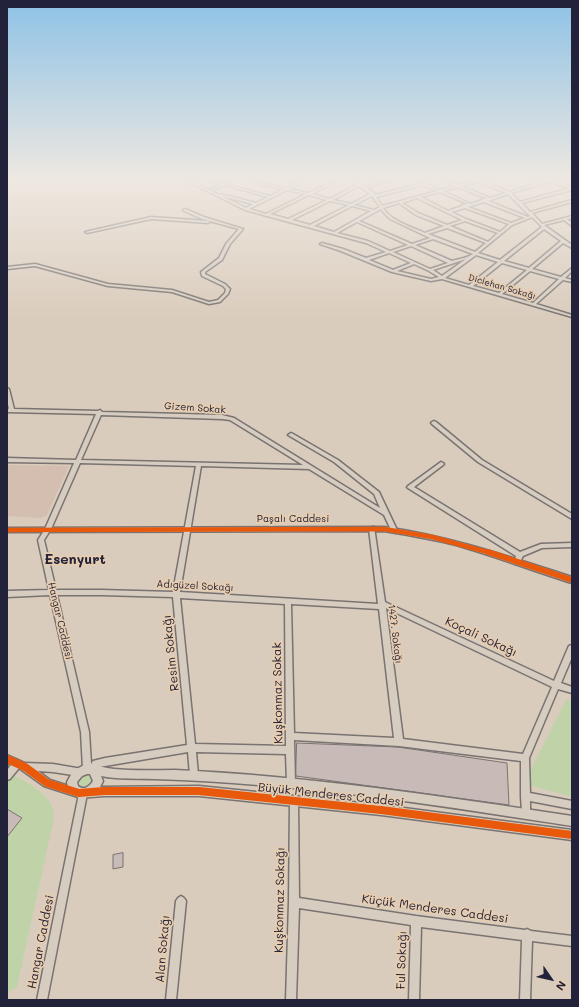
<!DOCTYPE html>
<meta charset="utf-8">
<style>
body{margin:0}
#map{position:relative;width:579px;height:1007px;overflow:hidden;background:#daccbc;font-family:Mali,sans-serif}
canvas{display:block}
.frame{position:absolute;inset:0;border:8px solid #22223b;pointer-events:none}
.north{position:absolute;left:531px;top:959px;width:40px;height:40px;-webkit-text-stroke:3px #e7cdaf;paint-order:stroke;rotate:124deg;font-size:11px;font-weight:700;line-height:16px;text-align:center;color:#22223b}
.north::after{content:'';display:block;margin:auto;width:14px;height:18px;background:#22223b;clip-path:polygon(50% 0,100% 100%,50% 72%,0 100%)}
</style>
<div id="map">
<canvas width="579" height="1007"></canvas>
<div class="frame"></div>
<div class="north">N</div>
</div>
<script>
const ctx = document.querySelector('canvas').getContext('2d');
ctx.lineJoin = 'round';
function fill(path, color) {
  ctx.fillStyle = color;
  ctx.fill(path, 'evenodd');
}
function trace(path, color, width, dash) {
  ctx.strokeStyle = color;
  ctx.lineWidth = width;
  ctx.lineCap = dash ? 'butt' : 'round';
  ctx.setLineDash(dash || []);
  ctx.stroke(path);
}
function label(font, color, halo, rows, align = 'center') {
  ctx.font = font + ' Mali,sans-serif';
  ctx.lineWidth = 3.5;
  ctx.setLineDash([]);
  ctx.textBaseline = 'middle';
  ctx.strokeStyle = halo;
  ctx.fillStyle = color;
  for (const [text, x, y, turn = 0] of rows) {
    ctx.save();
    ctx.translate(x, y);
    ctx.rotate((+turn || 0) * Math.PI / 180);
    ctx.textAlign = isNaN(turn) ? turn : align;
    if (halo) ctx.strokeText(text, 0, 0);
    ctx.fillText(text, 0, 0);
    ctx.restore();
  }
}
fill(new Path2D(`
 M483 180H534L507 188Z
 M7 465 69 466 47 515 41 518 7 516Z`), '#d4beaf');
fill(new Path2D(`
 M566 700 572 701V797L529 785V773Z
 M12 774C30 785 54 794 54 818L17 987 7 993V779Z
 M78 781a7 7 0 1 1 14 0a7 7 0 1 1-14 0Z`), '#c0d3a8');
const building = new Path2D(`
 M297 743 398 747 507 763 509 805 296 776Z
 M7 809 22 818 7 837Z
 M123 853V867L113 869V855Z`);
fill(building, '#c7bab7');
trace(building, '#797371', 1);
const minor = new Path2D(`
 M185 180H189L209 190 221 185 206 180C211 180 219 184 224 183 228 182 230 180 234 180L226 184 270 196 282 190 247 180H252L284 189 296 183 288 180H293L299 182 302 180H306L290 189 308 193 335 180H339L312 194 330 199 356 185 348 180H352L365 187 390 180H395L367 188 374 193 375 195 420 184 413 180H417L440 190 455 186 441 180C447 180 454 185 460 185 467 184 473 180 479 180L509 192 548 180H553V181L572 187V190L522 203 530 212 572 200V202L532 213 542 224 572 216V218L567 219 572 223V226L564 220 544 225 572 245V248L563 243 532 269 561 277 572 268V271L565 278 572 280V282L563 280 536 304 572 315V317L442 279 431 281 392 272 341 251 320 244 322 243 343 249 366 258 386 252 366 243 245 210ZM478 182 506 193 490 198 461 186ZM549 182 570 188 520 202 511 193ZM224 185 268 197 256 203 221 194 219 195 211 191ZM423 185 437 191 382 206 376 197ZM359 186 370 194 351 204 333 200ZM458 187 488 199H482V200L471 204 443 191ZM287 190 306 194 266 214 249 209ZM440 192 468 204 462 205V206L448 211 421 197ZM508 194 530 216 528 217 488 201ZM309 195 327 200 288 219 270 214ZM222 196 253 204 246 208ZM372 196 380 207 374 210 354 205ZM417 198 462 220 447 225 418 213 402 203ZM330 201 349 205 310 225 292 220ZM484 202 525 218 511 223 468 207ZM399 203 416 215 444 226 425 233C412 227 391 221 383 208ZM352 206 371 211 334 232 314 226ZM465 208 509 224 500 232 466 219 451 212ZM381 209 385 214 390 219 430 238 412 244 359 221ZM532 217 542 227 500 260 478 253 512 225ZM465 221 498 233 488 242 450 226ZM357 222 408 245 390 251 368 241 337 233ZM447 228 486 243 475 252 428 234ZM544 229 561 241 529 268 504 261ZM433 239 473 254C468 258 458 259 452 261L415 245ZM411 246 448 263 430 269 393 252ZM389 253 411 263 393 270 369 260ZM476 255 498 262 469 285 445 278ZM466 259 442 276 433 270ZM502 263 527 270 499 293 473 286ZM414 264 429 271 439 277 431 279 397 271ZM530 271 559 279 533 303 502 294Z
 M185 209 204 217 243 229 230 244 222 260 205 272V274L225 284 230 289 228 294 220 302 209 304 172 292 108 286 35 266 7 269V267L35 264 108 284 172 290 209 302 218 300 225 293 226 289 223 286 202 276 201 272 219 258 226 244 239 229 202 219 184 211 183 210Z
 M151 217 208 221 210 222 208 223 151 219 87 233 85 232Z
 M7 388 9 389 14 409 98 411 100 410 102 412 222 415 234 418 380 508 374 494 334 462 288 435 291 433 293 434 338 460 379 492 397 530 396 532H392L384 515 309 469 201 466 180 592 378 604 369 529 372 527H374L385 602 554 681 568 648 569 646 572 645V657L561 683 572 687V693L558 689 529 758 530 793 572 801V809L530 801V813L529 816 526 817 523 816 522 813 521 796V761L399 746 294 740 295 783 294 786 291 787 288 786 287 783 286 754 196 752 198 775 197 778 194 779 191 778 190 775 188 752 105 766C104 766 99 767 98 768 90 773 96 775 84 772L83 769 81 732 50 595 7 597V591L49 590 38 540 45 529 74 463 7 462V458L76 460 96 414 7 412V408L9 409 7 400ZM101 415 222 419 230 420 303 465 81 460ZM80 463 196 466 173 592 101 590H56L44 540 51 529ZM57 595H101L173 597 187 745 105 758 93 761 91 764 89 732ZM180 598 285 604 286 746 195 744ZM291 604 379 609 394 738 294 733ZM386 608 552 687 523 754 403 739Z
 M434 421 436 422 482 460 572 514V519L478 462 432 424 431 423 432 422Z
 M441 462 443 463 444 464 443 465 414 487 520 552 541 544 572 543V547L542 548 523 556 519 564H515L514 562 516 556 408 488 407 487 408 486Z
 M7 755 25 763 53 764 82 769 83 772 82 775 79 776 53 772 38 771 50 780 78 789 79 792 78 795 75 796 44 786 19 768 10 779 7 780V770L11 765 7 763Z
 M83 790 86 791 87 794 47 1000H37L79 794 80 791Z
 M294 796 297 797 298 800 299 898 416 916 525 930 527 929 531 931 572 936V946L532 941 530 1000H520L522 940 421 927 419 1000H409L411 925 299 908 296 1000H286L289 902 290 800 291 797Z
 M181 896 184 898 186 901 176 1000H166L176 901 178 898Z`);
const tertiary = new Path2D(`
 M384 527C449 536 510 557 572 577V583C533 571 495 556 456 545 432 539 408 535 384 531L7 532V528Z
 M84 765C94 764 104 768 114 769 134 771 154 770 175 770 308 776 440 796 572 816V826C468 810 363 793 258 785 224 782 189 780 155 779 137 778 119 780 101 776L103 781 100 787 199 786 381 805 572 830V840L381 815 199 796H104L79 798 69 792 67 782 73 771ZM87 774H90L93 781C90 786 84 791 78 786L77 782 82 776Z`);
trace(minor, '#797371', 3);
trace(tertiary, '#797371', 3);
fill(minor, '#d6ccc0');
fill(tertiary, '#d6ccc0');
trace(new Path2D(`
 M7 530 384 529 432 537 491 553`), '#e8590c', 4.5);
trace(new Path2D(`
 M488 552 572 580`), '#e8590c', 6);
trace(new Path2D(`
 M7 759 25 767 47 783 79 793 104 791H199L381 810 572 835`), '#e8590c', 8);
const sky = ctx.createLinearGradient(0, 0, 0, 321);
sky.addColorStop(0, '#8ec2e6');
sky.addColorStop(0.56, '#eee8e1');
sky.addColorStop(1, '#eee8e100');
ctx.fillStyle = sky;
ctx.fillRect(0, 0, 579, 321);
label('9px', '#22223b', '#e7cdaf', [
 ["Diclehan Sokağı",502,287,16]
]);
label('10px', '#22223b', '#e7cdaf', [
 ["Gizem Sokak",195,408,4],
 ["Paşalı Caddesi",293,519],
 ["Adıgüzel Sokağı",195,586,3],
 ["Hangar Caddesi",60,621,77],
 ["1427. Sokağı",395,634,83]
]);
label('12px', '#22223b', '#e7cdaf', [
 ["Koçali Sokağı",481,637,25],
 ["Resim Sokağı",171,653,-96],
 ["Kuşkonmaz Sokak",278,693,-91],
 ["Büyük Menderes Caddesi",331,795,6],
 ["Kuşkonmaz Sokağı",280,900,-89],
 ["Küçük Menderes Caddesi",435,909,8],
 ["Hangar Caddesi",41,942,-79],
 ["Alan Sokağı",163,949,-85],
 ["Ful Sokağı",402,960,-88]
]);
label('bold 14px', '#22223b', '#e7cdaf', [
 ["Esenyurt",75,560]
]);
</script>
